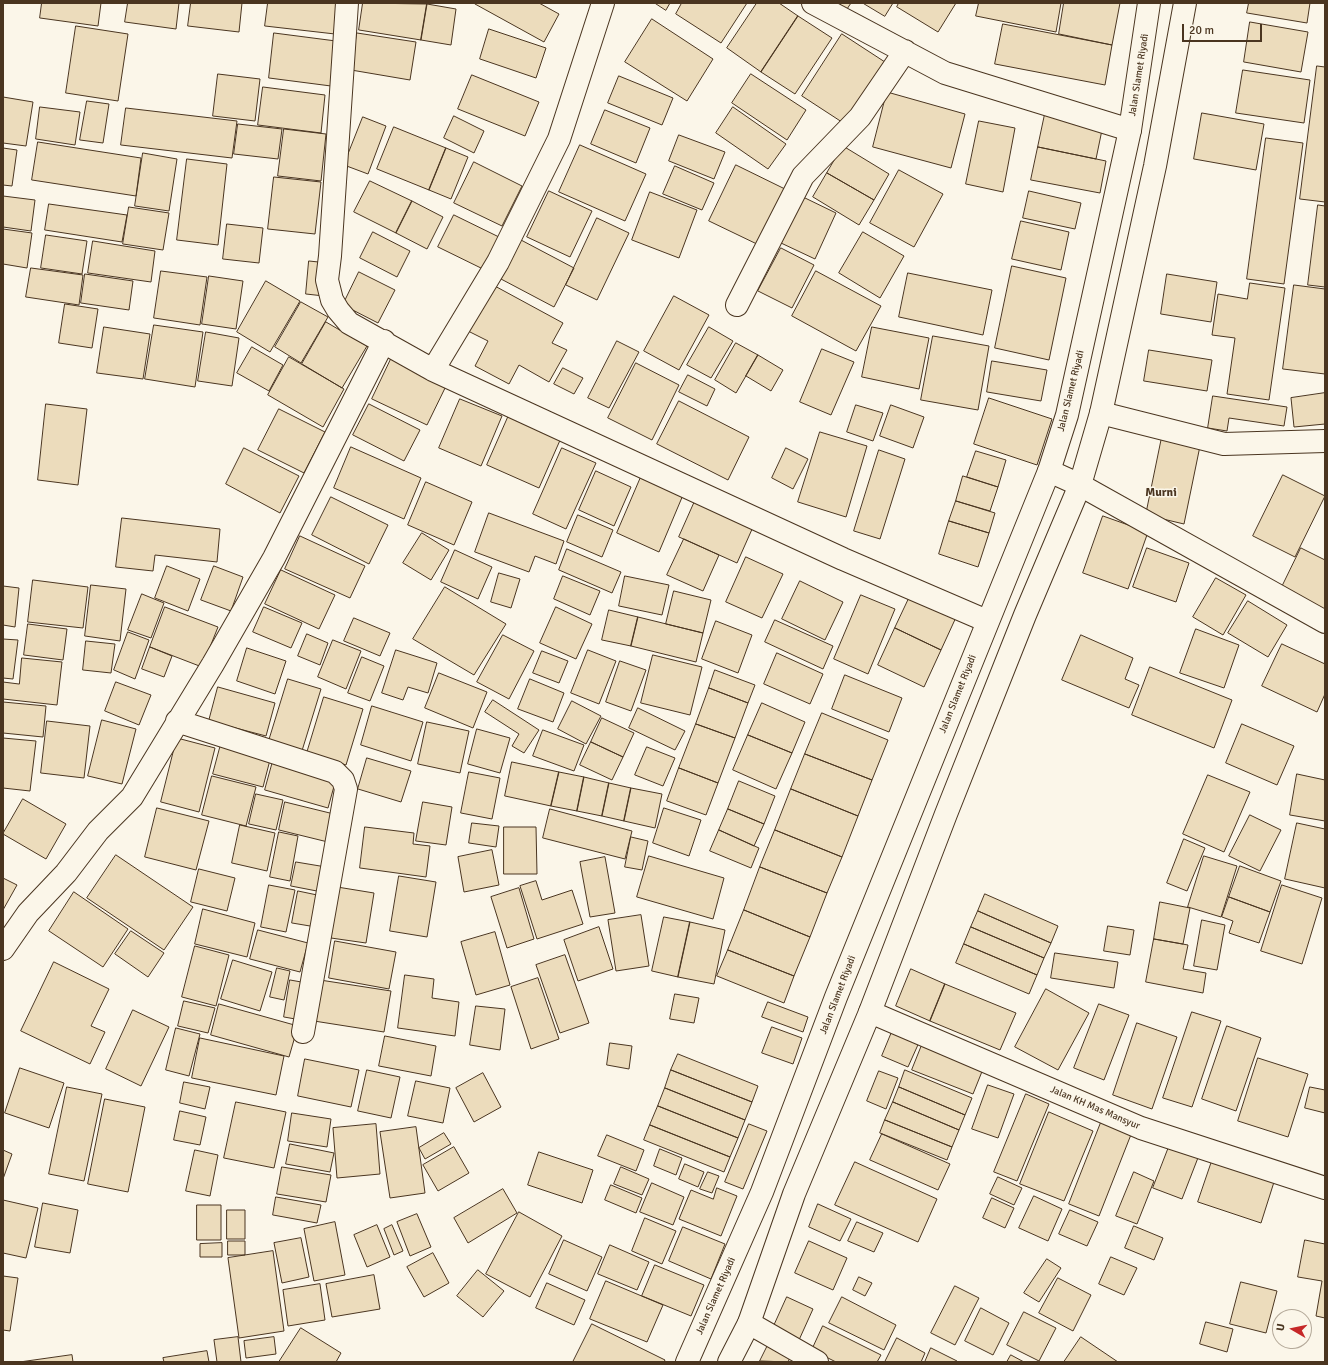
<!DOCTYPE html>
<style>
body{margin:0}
#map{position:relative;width:1328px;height:1365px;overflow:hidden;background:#fbf6e9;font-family:Signika,sans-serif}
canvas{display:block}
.frame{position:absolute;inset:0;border:4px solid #4a3520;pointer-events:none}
.north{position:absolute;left:1272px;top:1309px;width:40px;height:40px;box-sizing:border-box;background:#fbf6e9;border:1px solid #b4a999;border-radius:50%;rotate:279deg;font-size:11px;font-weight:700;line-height:16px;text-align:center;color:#4a3520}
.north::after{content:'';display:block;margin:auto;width:14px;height:18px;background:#c62828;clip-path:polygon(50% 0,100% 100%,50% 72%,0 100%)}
.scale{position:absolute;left:1182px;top:24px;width:80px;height:18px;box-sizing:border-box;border:2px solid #4a3520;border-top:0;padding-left:5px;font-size:12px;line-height:14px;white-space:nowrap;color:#4a3520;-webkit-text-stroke:3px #fbf6e9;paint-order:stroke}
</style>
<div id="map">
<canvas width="1328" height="1365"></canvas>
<div class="frame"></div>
<div class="north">U</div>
<div class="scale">20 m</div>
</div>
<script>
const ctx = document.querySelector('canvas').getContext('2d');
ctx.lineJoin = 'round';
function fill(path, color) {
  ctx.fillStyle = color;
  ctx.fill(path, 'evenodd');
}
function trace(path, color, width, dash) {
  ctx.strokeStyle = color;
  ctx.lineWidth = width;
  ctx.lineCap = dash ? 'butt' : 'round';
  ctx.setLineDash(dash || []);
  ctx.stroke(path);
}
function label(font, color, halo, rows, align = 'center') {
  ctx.font = font + ' Signika,sans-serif';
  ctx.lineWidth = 3;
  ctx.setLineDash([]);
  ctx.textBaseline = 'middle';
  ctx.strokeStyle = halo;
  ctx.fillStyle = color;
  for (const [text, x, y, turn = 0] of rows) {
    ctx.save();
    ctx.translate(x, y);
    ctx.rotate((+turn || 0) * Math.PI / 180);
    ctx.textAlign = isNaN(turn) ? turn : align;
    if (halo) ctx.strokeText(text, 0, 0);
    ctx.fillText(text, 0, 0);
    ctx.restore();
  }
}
const building = new Path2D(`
 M42 3H101L98 26 40 18Z
 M128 3H179L176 29 125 22Z
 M191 3H242L239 32 188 26Z
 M268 3H339L335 34 265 26Z
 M363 3 427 4 421 40 359 30Z
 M475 3H539L559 14 544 42 475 4Z
 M655 3H670L666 10Z
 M682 3H747L721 43 676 14Z
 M757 3H779L798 16 761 72 727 48Z
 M837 3H851L847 9Z
 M863 3H893L885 16Z
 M899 3H956L938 32 897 7Z
 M979 3H1061L1056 32 976 16Z
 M1064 3H1120L1112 45 1059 34Z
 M1249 3H1310L1307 23 1247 13Z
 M427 4 456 9 451 45 421 40Z
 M798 16 832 38 795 94 761 72Z
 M652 19 713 59 687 101 625 62Z
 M1250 22 1308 32 1301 72 1244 62Z
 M1003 24 1112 45 1105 85 995 64Z
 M76 26 128 34 118 101 66 93Z
 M489 29 546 48 536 78 480 59Z
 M274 33 336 41 331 86 269 78Z
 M357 33 416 42 410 80 351 70Z
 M842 34 888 64 848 126 802 96Z
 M1317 66 1325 67V202L1300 199Z
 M1243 70 1310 80 1304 123 1236 113Z
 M218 74 260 79 255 121 213 116Z
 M751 74 806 110 787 140 732 103Z
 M472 75 539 102 525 136 458 109Z
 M619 76 673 98 662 125 608 103Z
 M263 87 325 95 321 133 258 125Z
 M887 92 965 114 951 168 873 147Z
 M3 97 33 102 26 146 3 143Z
 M87 101 109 104 103 143 80 140Z
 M40 107 80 112 75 145 36 139Z
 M733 107 786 144 768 169 716 133Z
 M126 108 237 121 232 158 121 145Z
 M605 110 650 128 636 163 591 144Z
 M1202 113 1264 124 1256 170 1194 159Z
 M1045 114 1103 125 1096 159 1038 147Z
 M454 116 484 131 474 153 444 138Z
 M363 117 386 126 368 174 344 165Z
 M979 121 1015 128 1003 192 966 184Z
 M238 124 282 129 278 159 234 154Z
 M394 127 446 148 429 190 377 169Z
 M284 129 326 134 321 181 278 176Z
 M679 135 725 152 714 179 669 161Z
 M1266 138 1303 143 1284 284 1247 279Z
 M38 142 141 158 136 196 32 180Z
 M580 145 646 174 625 221 559 192Z
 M843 146 889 174 874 200 827 173Z
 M1038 147 1106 161 1100 193 1031 180Z
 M3 148 17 150 12 186 3 185Z
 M446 148 468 157 451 199 429 190Z
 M143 153 177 159 169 211 135 206Z
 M187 159 227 164 218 245 177 240Z
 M474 162 522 186 502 226 454 203Z
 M736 165 787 190 761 246 709 221Z
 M675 166 714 183 702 210 663 194Z
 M899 170 943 194 914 247 870 223Z
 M827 173 874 200 859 225 813 197Z
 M274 177 321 182 315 234 268 229Z
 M370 181 412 201 396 233 354 212Z
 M549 191 592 211 570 257 527 237Z
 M1029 191 1081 203 1075 229 1023 218Z
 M650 192 697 210 679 258 632 240Z
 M3 196 35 200 31 231 3 227Z
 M803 197 836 213 815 259 781 243Z
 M412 201 443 217 427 249 396 233Z
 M49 204 127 215 122 242 45 230Z
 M1318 205 1325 206V287L1308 285Z
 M129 207 169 213 163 250 123 244Z
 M454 215 501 238 485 270 438 247Z
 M597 218 629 233 597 300 566 285Z
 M1021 221 1069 232 1061 270 1012 259Z
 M227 224 263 228 259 263 223 259Z
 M3 229 32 233 27 268 3 264Z
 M373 232 410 251 397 277 360 258Z
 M863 232 904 256 880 298 839 273Z
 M46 235 87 241 82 274 41 268Z
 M521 240 574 268 554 307 501 279Z
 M93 241 155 251 151 282 88 273Z
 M781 248 814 265 792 308 758 291Z
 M309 261 328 263 324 296 306 294Z
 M1012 266 1066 278 1049 360 995 348Z
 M31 268 83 275 79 305 26 297Z
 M161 271 207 277 200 325 154 318Z
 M816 271 881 306 856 351 792 316Z
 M359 272 395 290 378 323 343 305Z
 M908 273 992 290 983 335 899 317Z
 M85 274 133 281 129 310 81 303Z
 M1167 274 1217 282 1211 322 1161 314Z
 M209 276 243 281 236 329 202 324Z
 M266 281 300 301 270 352 237 332Z
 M1250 283 1285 288 1269 400 1227 394 1235 338 1212 335 1218 294 1247 299Z
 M493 285 563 323 552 343 567 350 549 382 519 365 509 384 475 366 488 341 468 331Z
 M1294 285 1325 289V374L1283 369Z
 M674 296 709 315 679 370 644 351Z
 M301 302 328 317 301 363 275 347Z
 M65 304 98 309 92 348 59 343Z
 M326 322 367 346 342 388 302 364Z
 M154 325 203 332 195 387 145 379Z
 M104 327 150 334 143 379 97 373Z
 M709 327 733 341 711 378 687 365Z
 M872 327 929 338 919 389 862 377Z
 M206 332 239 338 232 386 198 381Z
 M933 336 989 346 978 410 921 400Z
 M617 341 639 352 609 408 588 398Z
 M736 343 758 355 736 393 715 380Z
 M252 347 283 365 269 391 237 373Z
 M822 349 854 362 831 415 800 402Z
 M1149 350 1212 360 1207 391 1144 381Z
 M758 355 783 370 771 391 746 376Z
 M289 357 344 389 323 427 268 395Z
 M392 357 447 384 427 425 372 399Z
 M992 361 1047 370 1041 401 987 392Z
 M636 363 679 385 652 440 608 418Z
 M563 368 583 378 574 394 554 384Z
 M688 375 715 389 707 406 679 392Z
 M1325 393V424L1294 427 1291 398Z
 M1213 396 1287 407 1284 426 1229 418 1227 431 1208 428Z
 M989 398 1052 419 1037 465 974 444Z
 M460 399 502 416 481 466 439 448Z
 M679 401 749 437 728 480 657 444Z
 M46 404 87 409 78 485 38 480Z
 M369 404 420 430 404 461 353 435Z
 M856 405 883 413 873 441 847 432Z
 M891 405 924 417 913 448 880 436Z
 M279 409 325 432 304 473 258 450Z
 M509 415 561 438 539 488 487 465Z
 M820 432 867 446 846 517 798 502Z
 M1162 437 1200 446 1184 524 1146 515Z
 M351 447 421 478 404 519 334 488Z
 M244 448 299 476 280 513 226 484Z
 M562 448 596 463 566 529 533 514Z
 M786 448 808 459 793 489 772 478Z
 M879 450 905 459 880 539 854 531Z
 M976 451 1006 460 998 487 967 477Z
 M596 471 631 487 614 526 579 510Z
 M1283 475 1325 496 1295 557 1253 536Z
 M963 476 998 487 990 511 956 501Z
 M641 477 683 495 659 552 617 533Z
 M426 482 472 502 454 545 408 525Z
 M331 497 388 525 369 564 312 535Z
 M695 501 753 527 737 563 679 537Z
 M956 501 995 513 989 533 949 521Z
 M489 513 564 541 556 564 535 556 529 572 475 552Z
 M578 515 613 530 602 557 567 542Z
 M1103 516 1148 532 1128 589 1083 573Z
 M122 518 220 529 217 562 155 555 153 571 116 567Z
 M949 521 989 533 978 567 939 554Z
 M422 533 449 550 431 580 403 563Z
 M300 536 365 566 350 598 285 569Z
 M684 539 719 555 703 591 667 575Z
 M1147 548 1189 563 1176 602 1133 587Z
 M1301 548 1325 560V611L1281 589Z
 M567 549 621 572 612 593 559 570Z
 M455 550 492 567 478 599 441 582Z
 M746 557 783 574 762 618 726 602Z
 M167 566 200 579 188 611 155 598Z
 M214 566 243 577 231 611 201 600Z
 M281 570 335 595 319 629 265 604Z
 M499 573 520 579 511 608 491 602Z
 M563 576 600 591 590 615 554 599Z
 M625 576 669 585 662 615 619 606Z
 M1216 578 1246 595 1223 635 1193 617Z
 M33 580 88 587 83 628 28 622Z
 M800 581 843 602 825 640 782 619Z
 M91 585 126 589 120 641 85 636Z
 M3 586 19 588 15 627 3 625Z
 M445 587 506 624 474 675 413 639Z
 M674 591 711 600 703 633 666 624Z
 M912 592 958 613 941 650 895 628Z
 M142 594 164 603 151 638 128 630Z
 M861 595 895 609 868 674 834 659Z
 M1248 601 1287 625 1268 657 1228 633Z
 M165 607 218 627 202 667 150 647Z
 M264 607 302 623 291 648 253 632Z
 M556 607 592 624 576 659 540 643Z
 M609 610 638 617 631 646 602 640Z
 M638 617 703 633 696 662 631 646Z
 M354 618 390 633 380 656 344 641Z
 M775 620 833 646 823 669 765 642Z
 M716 621 752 635 738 673 702 659Z
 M28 624 67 629 63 660 24 655Z
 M895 628 941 650 924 687 878 665Z
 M1196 629 1239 645 1224 688 1180 673Z
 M128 632 149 640 135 679 114 670Z
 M307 634 328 643 320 665 298 656Z
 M503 635 534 651 509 699 477 682Z
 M1081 635 1133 658 1125 679 1139 685 1129 708 1062 680Z
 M3 639 18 640 13 679 3 678Z
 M333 640 361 651 346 689 318 677Z
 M86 641 115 644 111 673 83 670Z
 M1282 644 1325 664V694L1317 712 1262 686Z
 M150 647 172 656 164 677 142 669Z
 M247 648 286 661 275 694 237 681Z
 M396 650 437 663 428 693 408 687 403 700 382 693Z
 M588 650 616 661 599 704 571 693Z
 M542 651 568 661 559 683 533 673Z
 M777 653 823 674 810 704 764 684Z
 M653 655 702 667 690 715 641 703Z
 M362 657 384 666 370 701 348 693Z
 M22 658 62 662 57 705 3 699V682L19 684Z
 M620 661 646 670 631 711 606 702Z
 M1150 667 1232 700 1214 748 1132 715Z
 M715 670 755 685 748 703 709 688Z
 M439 673 487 692 473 728 425 708Z
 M845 675 902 698 889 732 832 709Z
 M288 679 321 689 301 754 268 744Z
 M530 679 564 693 553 722 518 709Z
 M116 682 151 695 139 725 105 711Z
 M218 687 275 703 266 736 209 721Z
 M709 688 748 703 735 738 696 724Z
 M324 697 363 709 346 765 307 753Z
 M493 700 539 730 524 753 512 746 519 734 485 712Z
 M572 701 601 716 586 744 558 729Z
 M3 702 46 706 43 737 3 733Z
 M762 703 805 722 792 753 748 735Z
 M372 706 423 722 411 761 361 745Z
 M638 708 685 731 675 750 629 728Z
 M822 713 888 740 872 780 805 754Z
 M602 718 634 733 623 757 591 742Z
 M102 720 136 729 122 784 88 776Z
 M47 721 90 726 84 778 41 773Z
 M427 722 469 731 460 773 418 764Z
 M696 724 735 738 718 783 679 768Z
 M1242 724 1294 746 1277 785 1226 763Z
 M477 729 510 738 500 773 468 764Z
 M543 730 584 745 574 771 533 756Z
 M748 735 792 753 776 789 733 770Z
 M3 738 36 741 30 791 3 788Z
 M177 738 215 748 199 812 161 802Z
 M591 742 623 757 612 780 580 765Z
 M221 744 271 756 263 787 213 774Z
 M647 747 675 758 663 786 635 775Z
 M805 754 872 780 858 816 791 789Z
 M367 758 411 771 401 802 358 789Z
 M273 761 336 779 328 808 265 790Z
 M512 762 559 772 551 806 505 796Z
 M679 768 718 783 706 815 667 801Z
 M469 772 500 778 492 819 461 813Z
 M559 772 584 777 577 811 551 806Z
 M1297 774 1325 780V821L1290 815Z
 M1208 775 1250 792 1224 852 1183 834Z
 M212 776 256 787 246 826 202 815Z
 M584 777 609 783 602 816 577 811Z
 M739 781 775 796 764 824 728 809Z
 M609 783 631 788 624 821 602 816Z
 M631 788 662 794 655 828 624 821Z
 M791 789 858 816 842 857 775 830Z
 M256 794 283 800 276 830 249 824Z
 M23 799 66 824 46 859 3 834Z
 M285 802 338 815 332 843 279 830Z
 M423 802 452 807 446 845 416 841Z
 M157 808 209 821 196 870 145 857Z
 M664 808 701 820 689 856 653 843Z
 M550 809 632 831 625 859 543 838Z
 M728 809 764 824 754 846 719 830Z
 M1250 815 1281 830 1260 871 1229 856Z
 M472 823 499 826 496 847 469 843Z
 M1297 823 1325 829V888L1285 879Z
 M240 825 275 833 267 871 232 863Z
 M365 827 414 833 413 844 430 846 426 877 360 868Z
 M504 827H536L537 874H504Z
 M719 830 759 848 751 868 710 851Z
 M775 830 842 857 827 893 760 867Z
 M279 832 298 836 290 881 270 877Z
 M631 837 648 841 642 870 625 867Z
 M1184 839 1205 848 1187 891 1167 883Z
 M492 850 499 885 464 892 458 857Z
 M116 855 193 907 164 950 87 898Z
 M649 856 724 878 713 919 637 897Z
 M1204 856 1237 866 1221 917 1188 907Z
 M605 857 615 913 590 917 580 862Z
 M296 862 326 867 322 892 291 886Z
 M1240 866 1281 881 1270 912 1229 897Z
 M760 867 827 893 810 937 744 910Z
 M199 869 235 878 227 911 191 902Z
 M399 876 436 882 427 937 390 931Z
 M3 878 17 885 3 910Z
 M536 881 542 900 572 890 583 924 537 939 520 886Z
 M269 885 295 890 286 932 261 927Z
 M1282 885 1322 898 1302 964 1261 951Z
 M331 886 374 893 366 943 324 937Z
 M519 888 534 939 507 948 491 897Z
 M298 891 322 896 316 927 292 923Z
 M74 892 128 929 103 967 49 931Z
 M985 894 1058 926 1051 943 978 911Z
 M1229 897 1270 912 1259 943 1229 933 1233 921 1222 917Z
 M1160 902 1190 908 1183 944 1154 939Z
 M203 909 255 923 247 957 195 944Z
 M744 910 810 937 794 976 728 950Z
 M978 911 1051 943 1044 958 971 927Z
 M641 915 649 966 616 971 608 920Z
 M664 917 690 922 678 977 652 971Z
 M1202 920 1225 925 1217 970 1194 966Z
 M690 922 725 930 714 984 678 977Z
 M1108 926 1134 930 1130 955 1104 951Z
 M599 927 613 969 578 981 564 940Z
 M971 927 1044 958 1037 975 964 944Z
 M258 930 308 943 300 972 250 959Z
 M131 931 164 953 148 977 115 954Z
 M495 932 510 985 476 995 461 942Z
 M1154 939 1188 945 1183 969 1206 973 1203 993 1146 982Z
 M335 941 396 952 389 989 329 978Z
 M964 944 1037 975 1029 994 956 963Z
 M195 946 229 955 216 1006 182 997Z
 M728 950 794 976 784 1003 717 976Z
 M1055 953 1118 962 1114 988 1051 978Z
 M565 955 589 1023 560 1033 536 965Z
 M233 960 272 972 260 1011 221 999Z
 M54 962 109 989 91 1026 105 1032 90 1064 21 1031Z
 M277 968 290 971 284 1000 270 997Z
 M911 969 945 984 930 1021 896 1006Z
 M405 975 434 979 432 998 459 1002 455 1036 398 1028Z
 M538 978 559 1039 531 1049 511 987Z
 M290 980 307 983 301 1020 284 1017Z
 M320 980 391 991 384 1032 314 1021Z
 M945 984 1016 1013 1000 1050 930 1021Z
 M1046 989 1089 1013 1058 1070 1015 1047Z
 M675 994 699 998 694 1023 670 1019Z
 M184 1001 215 1008 208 1033 178 1026Z
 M768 1002 808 1017 803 1032 762 1017Z
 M219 1004 298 1026 289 1057 211 1035Z
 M1099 1004 1129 1015 1104 1080 1074 1068Z
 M476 1006 505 1009 500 1050 470 1045Z
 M133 1010 169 1027 141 1086 106 1069Z
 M1192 1012 1221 1021 1192 1107 1163 1098Z
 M1137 1023 1177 1037 1152 1109 1113 1095Z
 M1227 1026 1261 1038 1236 1111 1202 1099Z
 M772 1027 802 1038 793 1064 762 1053Z
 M894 1027 921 1038 908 1067 882 1056Z
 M176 1028 200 1034 189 1076 166 1070Z
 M385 1036 436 1046 431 1076 379 1066Z
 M200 1038 284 1056 276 1095 192 1078Z
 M924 1040 985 1064 973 1094 912 1070Z
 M610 1043 632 1046 629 1069 607 1065Z
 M678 1054 758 1086 752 1102 671 1070Z
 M1258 1058 1308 1074 1288 1137 1238 1121Z
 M305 1059 359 1070 351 1107 298 1096Z
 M20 1068 64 1083 49 1128 5 1113Z
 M367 1070 400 1077 391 1118 358 1111Z
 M671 1070 752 1102 745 1120 665 1088Z
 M905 1070 972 1098 965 1115 899 1087Z
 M879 1071 898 1078 886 1109 867 1101Z
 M483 1073 501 1107 474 1122 456 1088Z
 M416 1081 450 1088 443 1123 408 1116Z
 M184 1082 210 1087 205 1109 180 1103Z
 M988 1085 1014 1094 998 1138 972 1129Z
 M67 1087 102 1094 84 1181 49 1174Z
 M899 1087 965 1115 959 1130 893 1102Z
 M1310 1087 1325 1090V1113L1305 1108Z
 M665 1088 745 1120 738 1138 658 1106Z
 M1026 1094 1049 1104 1017 1181 994 1172Z
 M105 1099 145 1107 128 1192 88 1184Z
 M236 1102 286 1112 274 1168 224 1158Z
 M893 1102 959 1130 952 1147 885 1120Z
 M658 1106 738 1138 730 1157 650 1125Z
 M180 1111 206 1117 200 1145 174 1140Z
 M1049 1112 1093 1131 1064 1201 1020 1184Z
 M292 1113 331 1119 327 1147 288 1141Z
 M885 1120 952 1147 947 1160 880 1133Z
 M1102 1120 1132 1132 1099 1216 1069 1204Z
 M376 1124 380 1174 337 1178 333 1128Z
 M749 1124 767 1131 743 1189 725 1182Z
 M650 1125 730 1157 724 1172 644 1140Z
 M416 1127 425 1193 390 1198 380 1132Z
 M444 1133 451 1144 425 1159 419 1148Z
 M882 1134 950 1164 938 1190 870 1160Z
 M607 1135 644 1150 636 1171 598 1156Z
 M1172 1139 1201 1150 1182 1199 1153 1188Z
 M290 1144 334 1153 330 1172 286 1164Z
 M454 1147 469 1173 438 1191 423 1165Z
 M660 1149 682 1158 676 1175 654 1166Z
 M3 1150 12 1154 3 1179Z
 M195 1150 218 1155 210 1196 186 1191Z
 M539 1152 593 1170 582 1203 528 1185Z
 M1212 1161 1274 1182 1261 1223 1198 1202Z
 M855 1162 937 1199 918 1242 835 1205Z
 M685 1164 704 1172 698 1187 679 1179Z
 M282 1167 331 1175 326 1202 277 1194Z
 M621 1167 649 1179 642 1195 614 1184Z
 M708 1172 719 1176 712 1193 700 1189Z
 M1134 1172 1154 1181 1137 1224 1116 1216Z
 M998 1177 1022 1188 1014 1205 990 1194Z
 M652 1183 684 1197 673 1225 640 1212Z
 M611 1185 642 1198 636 1213 605 1200Z
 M717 1188 737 1196 721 1236 679 1219 691 1190 713 1199Z
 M503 1189 517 1213 468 1243 454 1218Z
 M1034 1196 1062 1209 1048 1241 1019 1228Z
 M276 1197 321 1205 317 1223 273 1215Z
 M992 1198 1014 1208 1005 1228 983 1218Z
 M3 1200 38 1208 26 1258 3 1253Z
 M43 1203 78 1210 70 1253 35 1247Z
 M818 1204 851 1219 840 1241 809 1227Z
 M197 1205H221V1240H197Z
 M227 1210H245V1239H227Z
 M1070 1210 1098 1222 1087 1246 1059 1234Z
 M519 1212 562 1236 530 1297 486 1274Z
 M417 1214 431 1247 410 1256 397 1222Z
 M645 1218 676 1231 662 1264 632 1251Z
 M335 1222 345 1275 314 1281 304 1229Z
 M857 1222 883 1233 874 1252 848 1241Z
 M377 1225 390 1257 367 1267 354 1235Z
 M392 1225 403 1251 394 1255 384 1229Z
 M1134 1226 1163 1238 1154 1260 1125 1248Z
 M683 1227 725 1244 711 1279 669 1261Z
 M301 1238 309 1277 282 1283 274 1243Z
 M564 1240 602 1257 587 1291 549 1274Z
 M1305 1240 1325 1244V1318L1316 1316 1322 1281 1298 1277Z
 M228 1241H245V1255H228Z
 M809 1241 847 1258 833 1290 795 1273Z
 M222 1243V1257H200V1244Z
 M610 1245 649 1262 637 1290 598 1274Z
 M273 1251 284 1331 239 1338 228 1258Z
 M433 1253 449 1283 424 1297 407 1267Z
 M1111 1257 1137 1268 1124 1295 1099 1284Z
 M1047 1259 1061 1268 1039 1302 1024 1293Z
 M655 1265 704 1285 691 1316 642 1296Z
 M478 1270 504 1291 483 1317 457 1296Z
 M374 1275 380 1309 332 1317 326 1284Z
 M3 1276 18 1278 10 1331 3 1330Z
 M859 1277 872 1283 865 1296 853 1290Z
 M1058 1278 1091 1295 1073 1331 1039 1313Z
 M606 1281 663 1305 647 1342 590 1319Z
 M1241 1282 1277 1291 1266 1333 1230 1324Z
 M547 1283 585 1300 574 1325 536 1308Z
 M320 1284 325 1320 288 1326 283 1290Z
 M955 1286 979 1298 955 1345 931 1333Z
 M787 1297 813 1309 799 1340 773 1328Z
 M842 1297 896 1325 884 1350 829 1323Z
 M981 1308 1009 1323 993 1355 965 1341Z
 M1024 1312 1056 1328 1039 1361 1007 1345Z
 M1206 1322 1233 1329 1227 1352 1200 1344Z
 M592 1324 665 1360 664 1362H573Z
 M823 1326 881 1355 877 1362H836L812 1350Z
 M301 1328 341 1353 336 1362H279Z
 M238 1337 241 1362H217L214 1340Z
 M274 1337 276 1354 246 1358 244 1341Z
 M1081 1337 1118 1362H1064Z
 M897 1338 925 1353 921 1362H885Z
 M771 1339 793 1351 788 1362 760 1361Z
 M931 1348 957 1361 956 1362H925Z
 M207 1351 209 1362H164L163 1358Z
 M72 1355 73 1362H20Z
 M1011 1355 1024 1362H1007Z`);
fill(building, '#ecdcbc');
trace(building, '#4a3520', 1);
const minor = new Path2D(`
 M347 3 330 256 327 280 332 300 338 310 349 323 433 370 843 559 987 621
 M813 3 945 73 1130 130
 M737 305 803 176 860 117 905 51
 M433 370 498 262 559 139 603 3
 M1101 413 1224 444 1325 441
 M1049 471 1080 485 1325 622
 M177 721 335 772 343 780 346 789 303 1032
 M3 949 28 913 66 873 98 831 132 797 213 664 274 558 384 341
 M870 1012 1141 1128 1325 1188
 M749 1323 817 1362`);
const secondary = new Path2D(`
 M687 1362 762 1192 836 997 1049 471 1067 415 1130 130 1149 3
 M729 1362 749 1323 794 1194 870 1012 946 814 1025 615 1080 485 1101 413 1155 166 1185 3`);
trace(minor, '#4a3520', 24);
trace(secondary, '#4a3520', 24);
trace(minor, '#fbf6e9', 22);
trace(secondary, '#fbf6e9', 22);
label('10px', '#4a3520', '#fbf6e9', [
 ["Jalan Slamet Riyadi",1139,75,-81],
 ["Jalan Slamet Riyadi",1071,391,-76],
 ["Jalan Slamet Riyadi",958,694,-68],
 ["Jalan Slamet Riyadi",838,995,-69],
 ["Jalan KH Mas Mansyur",1095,1108,23],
 ["Jalan Slamet Riyadi",716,1296,-66]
]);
label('bold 12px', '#4a3520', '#fbf6e9', [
 ["Murni",1161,493]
]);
</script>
